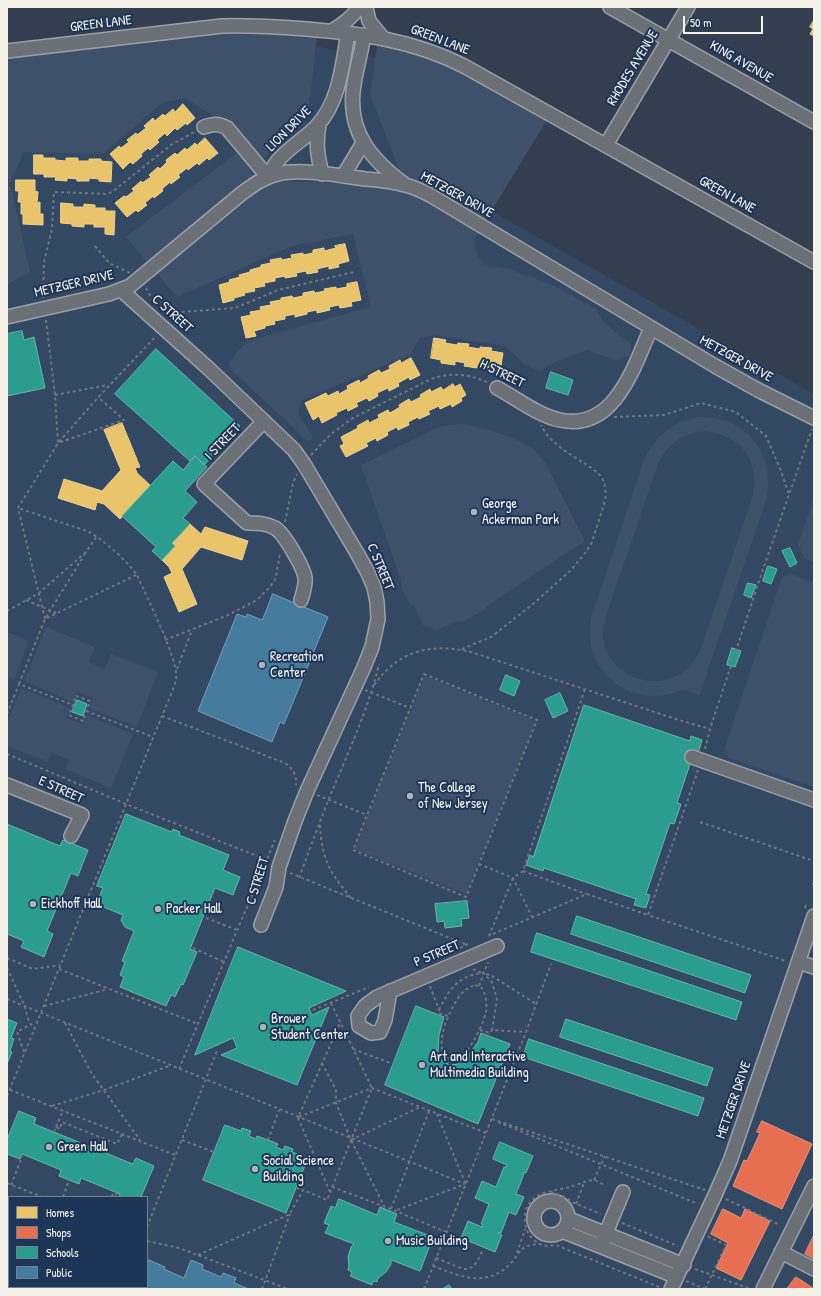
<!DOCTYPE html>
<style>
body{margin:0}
#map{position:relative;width:821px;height:1296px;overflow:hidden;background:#333f50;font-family:"Patrick Hand",sans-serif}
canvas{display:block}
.frame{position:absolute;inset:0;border:8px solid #f4f1e8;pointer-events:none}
.legend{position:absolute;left:8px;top:1196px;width:140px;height:92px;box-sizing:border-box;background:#1d3557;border:1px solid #738091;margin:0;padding:5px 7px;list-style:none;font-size:12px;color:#f4f1e8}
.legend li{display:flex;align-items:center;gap:8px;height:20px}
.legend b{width:20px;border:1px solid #738091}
.scale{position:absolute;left:683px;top:16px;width:80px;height:18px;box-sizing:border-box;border:2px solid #f4f1e8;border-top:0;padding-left:5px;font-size:12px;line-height:14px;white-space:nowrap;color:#f4f1e8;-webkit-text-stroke:3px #1d3557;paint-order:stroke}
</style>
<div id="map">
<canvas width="821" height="1296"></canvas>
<div class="frame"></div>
<ul class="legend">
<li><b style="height:11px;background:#e9c46a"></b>Homes</li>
<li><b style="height:11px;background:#e76f51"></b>Shops</li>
<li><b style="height:11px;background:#2a9d8f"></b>Schools</li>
<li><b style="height:11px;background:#457b9d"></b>Public</li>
</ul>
<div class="scale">50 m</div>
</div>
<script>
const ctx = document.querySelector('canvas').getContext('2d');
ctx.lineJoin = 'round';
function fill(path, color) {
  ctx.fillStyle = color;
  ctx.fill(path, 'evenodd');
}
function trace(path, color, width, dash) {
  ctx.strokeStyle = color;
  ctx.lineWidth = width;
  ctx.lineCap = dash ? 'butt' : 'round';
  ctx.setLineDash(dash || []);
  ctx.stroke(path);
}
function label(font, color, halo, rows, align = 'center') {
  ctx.font = font + ' "Patrick Hand",sans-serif';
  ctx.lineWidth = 4;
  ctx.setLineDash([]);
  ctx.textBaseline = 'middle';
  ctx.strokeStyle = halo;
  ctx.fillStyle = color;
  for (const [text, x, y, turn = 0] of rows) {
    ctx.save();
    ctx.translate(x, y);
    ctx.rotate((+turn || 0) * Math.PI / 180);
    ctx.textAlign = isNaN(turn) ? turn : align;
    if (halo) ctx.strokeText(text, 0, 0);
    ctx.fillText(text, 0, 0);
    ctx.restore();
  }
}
fill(new Path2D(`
 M291 42 404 62 527 121 493 212 814 394V1289H7V147ZM9 1197H147V1287H9Z`), '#334863');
fill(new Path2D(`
 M318 27 308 115 261 161 276 181 405 185 370 94 379 33 552 112 473 241 478 257 485 265 506 268 553 285 595 308 604 323 632 345 629 356 616 361 587 350 555 362 539 371 524 364 505 346 434 335 420 338 410 355 302 400 298 414 312 435V439L309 442 305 440 294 428 232 371 229 364 235 354 248 341 371 307 353 234 292 246 177 297 126 237 246 146 223 122 185 98 162 103 103 154 24 152 10 183 30 272 7 285V47Z
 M697 417C745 415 775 451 767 498L699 696C695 694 687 690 682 690 678 690 674 693 670 694 666 695 660 696 655 696 622 696 594 673 590 639 589 631 590 623 592 615L644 460C657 434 670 424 697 417ZM703 431C741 435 761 459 752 498L701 649C695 660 689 671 677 676 645 691 605 671 603 635 603 628 606 620 607 613L658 464C668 444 680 435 703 431Z
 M464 424C483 428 519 437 534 450 538 454 542 459 546 464L585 541 488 605 483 611 462 622H455L437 630 423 625 414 606 410 604 402 589 401 580 361 465 437 428 448 425Z
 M814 497V562L805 559 798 545Z
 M790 574 814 582V787L729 758 724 750 782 577Z
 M46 627 95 647 89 662 105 669 111 654 158 672 137 727 89 708 93 698 77 692 73 702 24 681Z
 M7 632 29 641 14 680 7 678Z
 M425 676 536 721 466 894 354 849Z
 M21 688 70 708 66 718 83 724 87 715 133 734 111 788 65 769 69 760 52 753 48 762 7 746V723Z`), '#3e516b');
const homes = new Path2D(`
 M814 20V36L810 34 813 29 810 27Z
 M183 104 195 118 187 125 186 123 177 130 175 128 167 136 165 133 157 140 159 142 150 150 148 148 141 154 142 156 133 164 130 162 123 169 110 154 119 146 121 148 129 142 127 140 136 133 137 135 146 128 144 126 153 118 155 121 163 114 165 116 173 109 175 112Z
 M205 138 218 153 209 160 207 158 199 165 197 163 188 170 187 168 178 175 180 177 171 184 170 182 162 189 163 191 154 198 153 196 145 203 147 205 138 212 136 210 127 217 115 203 124 196 126 197 134 191 132 189 141 181 142 183 151 177 149 175 158 167 160 169 167 162 166 160 175 153 177 155 185 148 187 150 195 143 197 145Z
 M34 155H43V158H55V160L66 161V158H78V161H89V159H101V161L112 162 111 182 99 181V179L89 178V181H77V179L67 178V181L55 180 56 177H44V174H34Z
 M16 180H35V191L38 192 37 203 40 202V214H43V225L23 224V214H21V202H18L19 191H16Z
 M61 203 73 204V207H84V204L95 205V208H105V211H115L114 235 105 234V227H94V224H84V227L72 226V224L61 223Z
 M345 244 349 261 338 264 339 267 329 269V266L317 269 318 272 307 274 306 271 296 273 297 276 285 278V276L275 278V281L264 283 265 286 254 288 255 291 244 293 245 295 234 298V300L223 303 219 285 230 282 229 280 240 277 239 275 250 272V270L261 267V265L271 263 270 260 281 258 282 260 292 258 291 255 303 253V255L313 253V250L324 248V251L336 248 335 246Z
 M357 282 361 300 351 302 352 306 340 308 339 305 329 307 330 310 317 313V310L307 312V314L295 317V314L285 316V319L274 321 275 324 265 326V328L254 331 256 336 246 338 241 317 251 315 250 312 261 310 260 307 271 305 270 302 281 300V298L292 296 293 298 303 296V293L314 291 315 293 325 291 324 289 336 287V289L347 287V284Z
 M434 338 446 340 445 343 457 345 458 343 469 344 468 347 480 349V347L492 348 491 351 503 353 500 372 487 370 488 367 477 365V368L464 366 465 363 455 361V365L441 363V360L431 358Z
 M411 358 420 375 410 380 409 377 398 383 399 386 389 391 388 388 377 393 378 396 369 401 367 398 356 403 358 406 348 411 347 408 336 413 337 415 322 423 319 416 313 420 305 403 326 393 328 396 338 391 339 394 348 389 347 386 359 380 360 383 369 378 368 376 379 370 381 373 390 369 389 366 400 360 401 363Z
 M453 384 455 387 460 384 466 395 461 398 462 401 452 407 451 404 440 409 439 406 428 411 430 414 419 419 418 417 408 422 409 425 398 430 397 427 387 432 388 435 377 441 376 438 366 443 368 446 346 457 340 446 344 444 341 437 358 428 357 426 368 420 369 423 379 418 378 415 388 410 390 413 400 407 399 405 409 399 411 402 421 397 420 395 430 389 431 392 441 387 443 390Z
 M122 423 140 467 135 468 137 473 151 486 120 519 104 504 97 502 95 510 58 498 64 479 102 491 121 470 104 430Z
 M190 524 201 534 205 527 248 541 242 560 201 547 182 569 197 604 179 612 164 577 172 573 169 567 162 560 175 546 172 543Z`);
fill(homes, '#e9c46a');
trace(homes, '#ecd290', 1);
const shops = new Path2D(`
 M762 1121 812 1144 782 1209 733 1186 744 1160 747 1161 760 1133 757 1132Z
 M723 1209 741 1218 745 1209 770 1221 741 1280 716 1268 728 1243 711 1234Z
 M814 1235V1259L805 1254Z
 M796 1277 813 1288 814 1286V1289H787Z`);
fill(shops, '#e76f51');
trace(shops, '#eb967e', 1);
const schools = new Path2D(`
 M22 331 24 340 34 337 45 388 7 396V334Z
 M156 349 240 426 204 465 195 456 190 461 115 394Z
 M551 372 573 380 568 395 546 388Z
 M195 456 207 467 185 491 197 502 183 518 190 524 172 543 175 546 162 560 152 551 156 547 122 516 173 461 183 470Z
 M790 548 797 563 790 567 782 551Z
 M768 566 777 569 771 584 763 581Z
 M748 583 756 585 751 598 744 595Z
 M732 648 741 651 735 667 727 665Z
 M506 675 520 681 514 696 500 690Z
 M560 693 568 711 553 718 545 700Z
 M77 700 87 704 83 716 72 712Z
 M584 705 690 741 691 736 702 740 698 753 694 752 677 803 681 804 674 824 670 823 646 894 650 895 646 908 634 905 636 899 544 868 543 871 526 865 530 855 533 857Z
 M126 814 172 832 173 829 180 832 179 835 229 855 223 870 240 877 233 895 215 888 190 949 197 952 183 985 181 984 175 997 171 995 166 1006 120 987 124 977 120 975 125 962 122 961 134 931 125 927 121 920 123 915 96 904 103 888 97 886Z
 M7 824 60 846 63 840 88 850 78 876 71 873 47 931 53 934 44 957 21 947 24 941 7 934Z
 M467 901 469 918 461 919 462 926 445 928 444 921 437 922 435 904Z
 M577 916 751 975 745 993 571 934Z
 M537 933 742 1002 736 1020 531 952Z
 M238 947 346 991 309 1008 312 1015 329 1007 297 1085 221 1055 237 1048 233 1038 195 1055Z
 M416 1006 444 1017 439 1035 438 1053 441 1060 450 1065 458 1064 468 1056 478 1042 481 1033 510 1044 478 1124 385 1085Z
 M7 1019 17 1023 11 1038 14 1039 10 1051 12 1052 7 1064Z
 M566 1019 713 1068 707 1086 560 1037Z
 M529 1039 704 1098 698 1116 523 1057Z
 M19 1111 36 1118 34 1124 133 1164 136 1158 154 1166 141 1197H119L120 1194 81 1178 79 1184 59 1176 61 1170 22 1154 20 1159 7 1154V1140Z
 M225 1125 241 1131 242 1128 251 1131 249 1136 256 1139 257 1136 268 1140 278 1144 276 1147 283 1150 285 1146 293 1149 292 1152 308 1158 286 1213 203 1180Z
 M500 1142 533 1156 526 1173 523 1172 522 1173 524 1174 516 1194 524 1197 516 1215 509 1212 501 1233 499 1232 498 1233 502 1235 495 1252 461 1238 468 1221 482 1227 483 1225 481 1224 489 1204 475 1198 482 1181 496 1187 504 1167H506L507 1165 493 1159Z
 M339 1199 377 1215 380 1207 397 1214 394 1222 433 1237 420 1271 391 1260V1264L386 1272 378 1278 377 1282 373 1281 372 1285 350 1276 352 1272 348 1270 349 1265 348 1257 351 1247 354 1244 325 1233 329 1225 324 1223 331 1206 335 1208Z
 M449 1285 452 1289H443Z`);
fill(schools, '#2a9d8f');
trace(schools, '#67b6aa', 1);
const public = new Path2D(`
 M273 594 328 617 284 724 280 722 272 742 198 711 237 614 246 617 247 614 262 620Z
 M149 1260 165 1267 164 1269 184 1278 191 1260 203 1265 202 1269 221 1277 223 1273 236 1278 234 1283 249 1289H133V1287H147V1264Z`);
fill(public, '#457b9d');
trace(public, '#7a9eb4', 1);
const minor = new Path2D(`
 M366 7 369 21 383 38
 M610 7 814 122
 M332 31C343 24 352 18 359 7
 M364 35C361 54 355 73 353 92 349 134 372 160 404 184
 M7 51 222 26C251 25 279 27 307 29 363 34 413 40 464 66L814 262
 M319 124C316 145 317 153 322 174
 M204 127C213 124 218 123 227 128L268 177C271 172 273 167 276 163 285 150 306 138 317 126 340 100 342 66 348 33
 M606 145 688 7
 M343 176 363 143
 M121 290 208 368 294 450 304 464 357 553 367 571 374 587 377 602 378 619 372 647 364 667 307 791 295 821 279 867 276 887 261 925
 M7 317 109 294 130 286 241 194C253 185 264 177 278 174 300 168 342 176 366 179 379 180 392 181 405 185 414 187 422 191 430 195L715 366 758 390 814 418
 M497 388C516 398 539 416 560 420 615 432 634 366 651 328
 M264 421 204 484 247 523C257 523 266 523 275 528 284 533 304 568 305 578 306 585 303 593 301 600
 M692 757 814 800
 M7 785 82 815 71 836
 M798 962 814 967
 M390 991 385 1020 380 1032 371 1033 359 1026 358 1016 365 1006 377 997 497 946
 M534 1218a17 17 0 1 1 34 0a17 17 0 1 1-34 0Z
 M569 1219 684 1265
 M562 1231 677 1277
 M603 1240 623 1192
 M781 1252 814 1269
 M671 1289 715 1195 730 1161 814 916
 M763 1289 814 1186`);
trace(minor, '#9ba0a6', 16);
trace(new Path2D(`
 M95 246 109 263 130 273
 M146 288 151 297 172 319
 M43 298 44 262 52 229 54 192 107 194 112 192 171 145 194 132
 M46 320 55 395 58 443 124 420 98 397
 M173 320 182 312 235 308 278 290 354 272
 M55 395 108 385
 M614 417 664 415 701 403 736 412 766 436 781 471 789 495
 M311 455 330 435 351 419 431 379C451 372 468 374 487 382
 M285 522 293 483 297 474
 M26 600 56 613
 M7 611 39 593 86 552 97 536
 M47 618 136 575
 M45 619 18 508 58 443 93 403 156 336
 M165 640 226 616 257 600 269 588 276 578 280 552
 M462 649 491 637 533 604 571 570 586 552 592 542 605 501C606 494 606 486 603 480 600 473 593 469 587 465 570 454 550 444 541 425
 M177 669 192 630
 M424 674 537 720 466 897 353 850Z
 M19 684 45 619 86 552
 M374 685C379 679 383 673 389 668 412 647 442 645 471 652L679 720 710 729
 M365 690 410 708
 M76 696 90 701 83 721 69 715Z
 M86 711 153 737
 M7 714 19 684 73 705
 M162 716 285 763C293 769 297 775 296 785
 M705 749 710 729 762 572 812 429
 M7 754 126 804 267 860
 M698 770 648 915 786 961
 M317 795 367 815
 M700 822 814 861
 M320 825C322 860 329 871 351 898
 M479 864 513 878 532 917
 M523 871 586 894
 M290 873 467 945
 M299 878C310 848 321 818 333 789 350 748 369 707 379 664
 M813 885 814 882
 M805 908 807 903
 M206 918 237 930
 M493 934 587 894 648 915
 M489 936 513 878 523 871 585 689
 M193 948 224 962
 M460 948 470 943
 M7 958 33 969 60 965
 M7 968 25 1007 28 1019 34 1029
 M59 969 198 1024
 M473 969 482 973
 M486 974 492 976 536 1004
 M475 985 482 988C486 995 487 1004 486 1012 484 1023 465 1067 448 1058 431 1047 452 1004 462 993 466 989 470 987 475 985Z
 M430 986 439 1010 438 1013 448 1016
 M479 986 488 962
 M7 999 465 1184
 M44 1006 108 989
 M313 1010 369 987
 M439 1010C449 989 459 975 483 973L492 982 497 999 492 1030 526 1032
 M65 1023 92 1074 140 1140
 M480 1030 490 1033 492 1030
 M353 1049 393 1064
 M24 1052 17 1032 31 1024
 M322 1063 336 1090V1103L351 1140 384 1206
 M179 1069 275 840
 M10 1090 175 1155
 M7 1096 162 716C166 705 174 690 176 679 179 660 146 596 137 575 126 560 103 539 87 531L18 508
 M52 1106 104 1090 169 1066
 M437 1114 465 1183
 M299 1117 372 1088 486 1133
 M492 1119 705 1190
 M498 1122 698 1204
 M56 1127 63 1110
 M54 1132 56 1127 60 1129 62 1122 117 1144 122 1134
 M182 1140 214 1152
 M268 1140 279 1110
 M351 1140 420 1107
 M594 1180 605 1156
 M7 1183 42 1197
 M603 1184C600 1183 596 1180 594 1180 588 1180 576 1185 570 1187 558 1190 541 1191 532 1200 518 1215 525 1243 547 1246 550 1246 553 1245 556 1245L659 1287
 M11 1185 22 1157 21 1156
 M332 1187 391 1209 446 1232
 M296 1188 303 1190
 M330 1192 298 1118 340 1023
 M551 1192 565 1197 572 1202 601 1214
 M63 1197 69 1180
 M112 1197 113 1193 120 1196
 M726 1199 780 1225
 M576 1204 584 1183
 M391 1209 429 1111
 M7 1210 9 1212
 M397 1210 465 1184
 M622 1223 678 1246
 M147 1227 217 1051
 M147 1241 179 1248 288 1289
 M7 1247H9
 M517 1253 525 1229
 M198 1255 290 1214 303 1190 327 1200 372 1088 331 1003
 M436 1258 463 1269C475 1270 478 1260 482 1251
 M433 1266C459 1276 486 1288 509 1265 523 1251 518 1245 541 1244
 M695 1269 748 1288
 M7 1278 9 1279
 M686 1281 705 1289
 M29 1287 34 1289
 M82 1287 84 1289
 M122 1289 123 1287
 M262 1289 290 1214
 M424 1289 526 1032 551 964
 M705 1289 726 1245 707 1236`), '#72777f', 2, [3, 3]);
trace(minor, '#6b7077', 13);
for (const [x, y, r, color] of [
 [474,512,4,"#b0b3b3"],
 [262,665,4,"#b0b3b3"],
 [410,796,4,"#b0b3b3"],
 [33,904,4,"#b0b3b3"],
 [158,909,4,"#b0b3b3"],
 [263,1027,4,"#b0b3b3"],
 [422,1065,4,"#b0b3b3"],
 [49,1147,4,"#b0b3b3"],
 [255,1169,4,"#b0b3b3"],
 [388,1241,4,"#b0b3b3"]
]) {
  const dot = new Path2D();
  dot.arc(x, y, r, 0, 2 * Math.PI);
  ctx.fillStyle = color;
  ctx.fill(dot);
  trace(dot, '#1d3557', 1.5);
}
label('14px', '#f4f1e8', '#1d3557', [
 ["GREEN LANE",101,24,-7],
 ["GREEN LANE",440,40,21],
 ["KING AVENUE",741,62,30],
 ["RHODES AVENUE",633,68,-59],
 ["LION DRIVE",289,129,-45],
 ["METZGER DRIVE",457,195,29],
 ["GREEN LANE",727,195,29],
 ["METZGER DRIVE",74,284,-13],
 ["C STREET",172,314,42],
 ["METZGER DRIVE",736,359,29],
 ["H STREET",502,374,26],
 ["I STREET",223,442,-46],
 ["C STREET",380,567,67],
 ["E STREET",61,790,24],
 ["C STREET",258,881,-73],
 ["P STREET",437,954,-23],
 ["METZGER DRIVE",734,1100,-71]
]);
label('14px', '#f4f1e8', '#1d3557', [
 ["George",482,504],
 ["Ackerman Park",482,520],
 ["Recreation",270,657],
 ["Center",270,673],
 ["The College",418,788],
 ["of New Jersey",418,804],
 ["Eickhoff Hall",41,904],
 ["Packer Hall",166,909],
 ["Brower",271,1019],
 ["Student Center",271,1035],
 ["Art and Interactive",430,1057],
 ["Multimedia Building",430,1073],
 ["Green Hall",57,1147],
 ["Social Science",263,1161],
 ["Building",263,1177],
 ["Music Building",396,1241]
], 'left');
</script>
